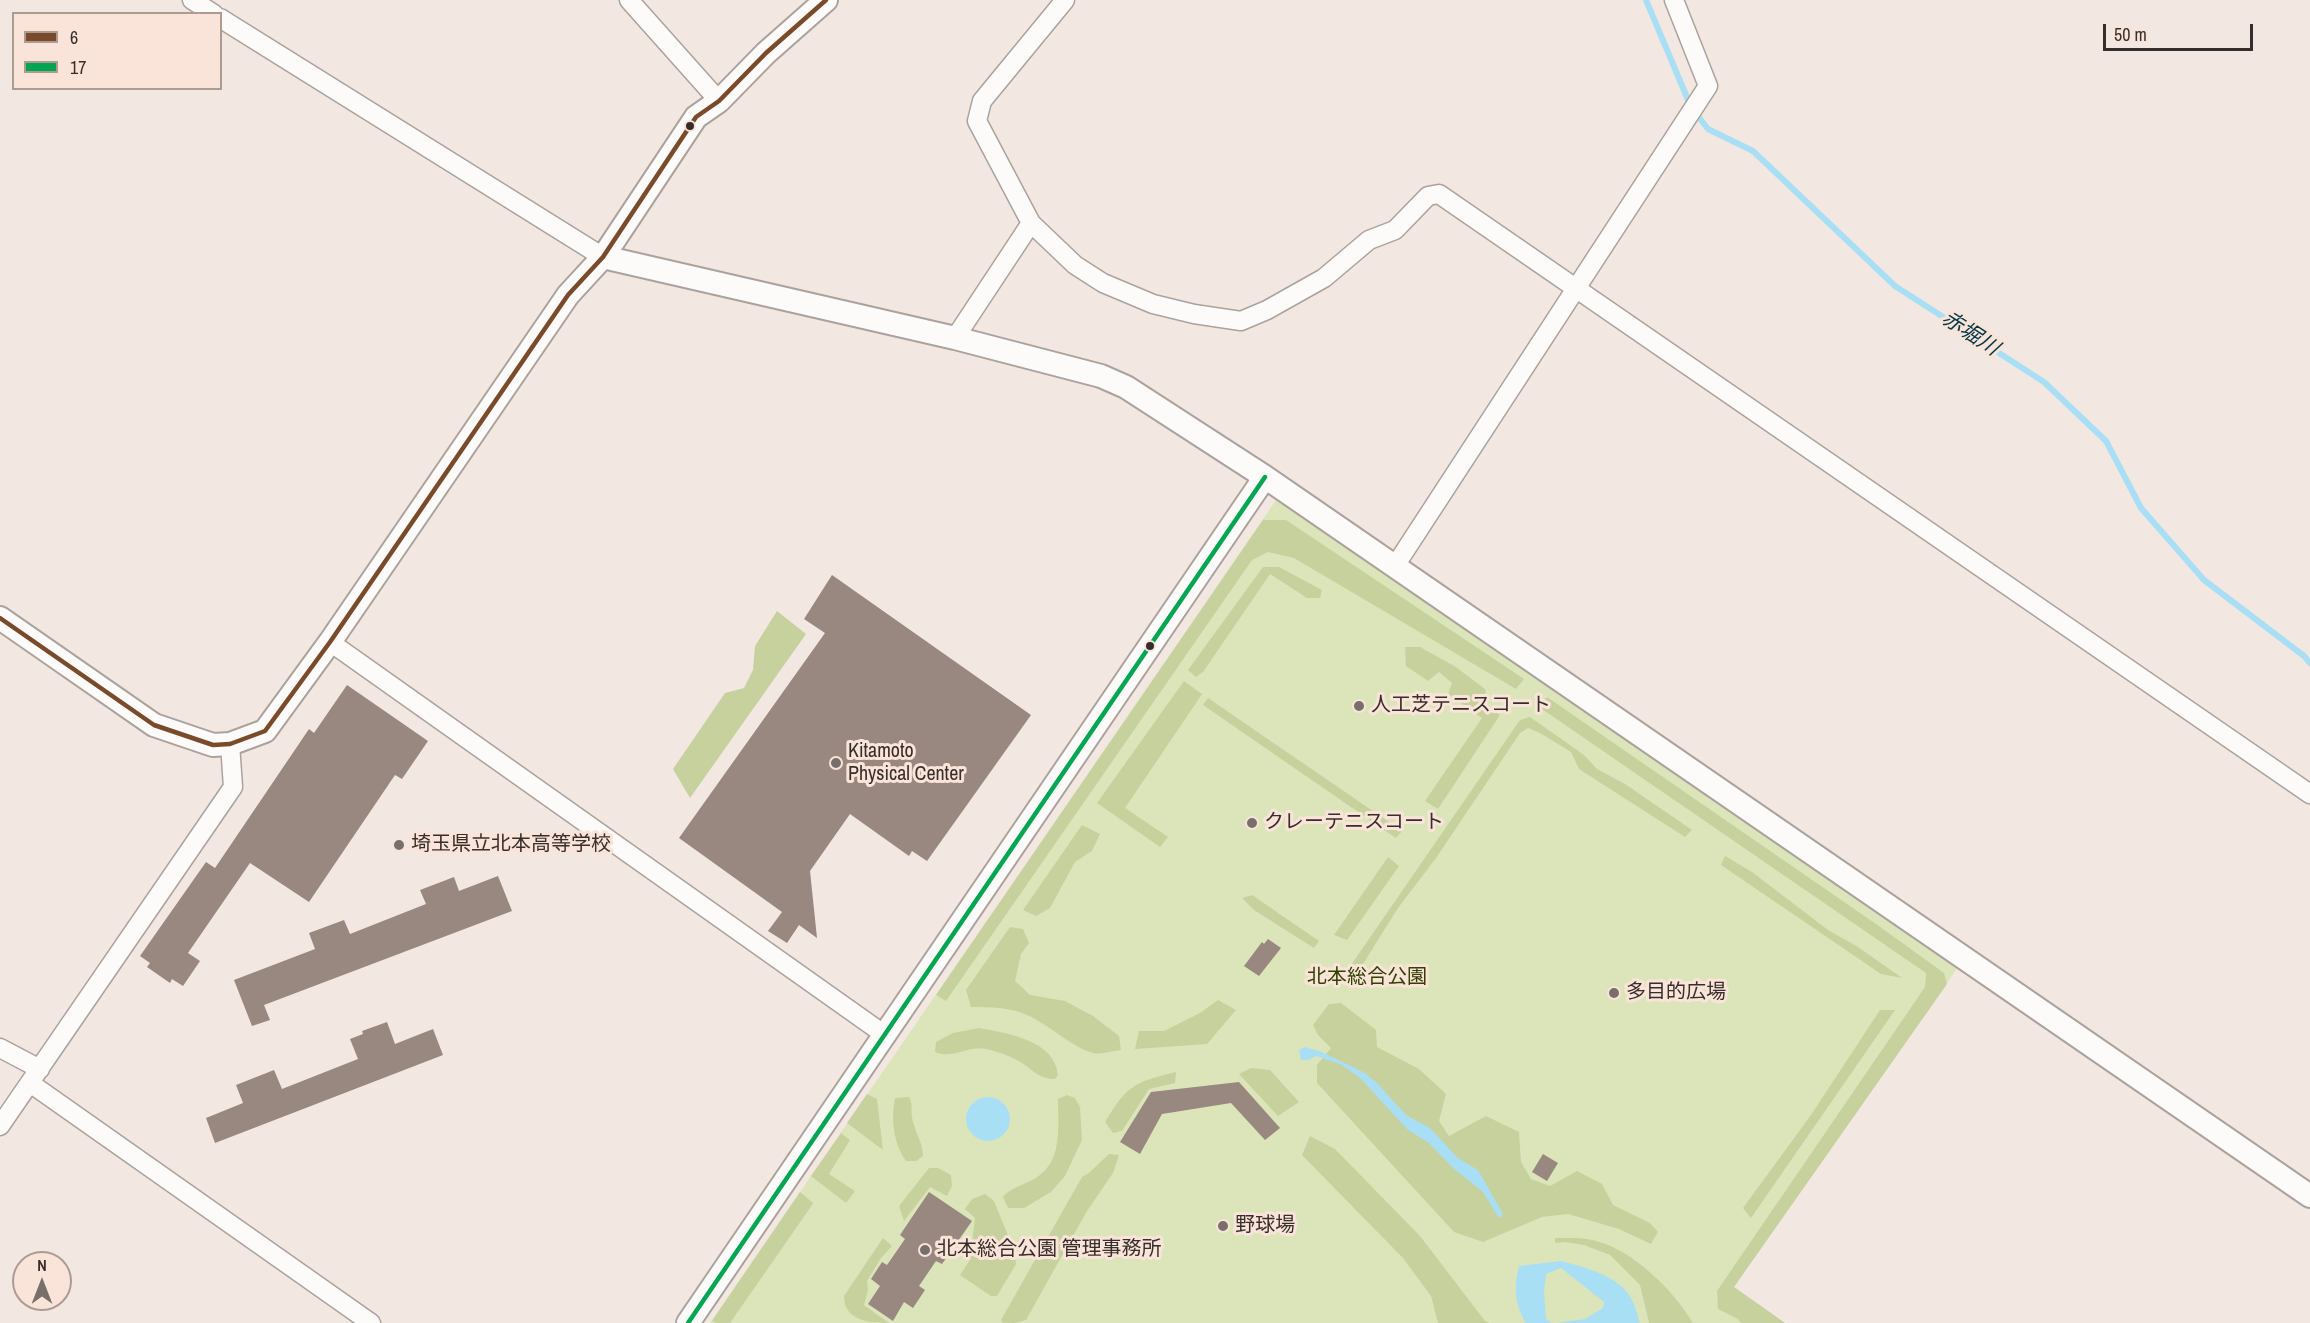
<!DOCTYPE html>
<meta charset="utf-8">
<style>
body{margin:0}
#map{position:relative;width:2310px;height:1323px;overflow:hidden;background:#f2e7e1;font-family:"Archivo Narrow",sans-serif}
canvas{display:block}
.legend{position:absolute;left:12px;top:12px;width:210px;height:78px;box-sizing:border-box;background:#fae4d9;border:2px solid #ac9b93;margin:0;padding:8px 10px;list-style:none;font-size:18px;color:#362e2a}
.legend li{display:flex;align-items:center;gap:12px;height:30px}
.legend b{width:30px;border:2px solid #ac9b93}
.north{position:absolute;left:12px;top:1251px;width:60px;height:60px;box-sizing:border-box;background:#fae4d9;border:2px solid #ac9b93;border-radius:50%;rotate:0deg;font-size:16px;font-weight:700;line-height:24px;text-align:center;color:#362e2a}
.north::after{content:'';display:block;margin:auto;width:21px;height:27px;background:#786f6a;clip-path:polygon(50% 0,100% 100%,50% 72%,0 100%)}
.scale{position:absolute;left:2103px;top:24px;width:150px;height:27px;box-sizing:border-box;border:3px solid #362e2a;border-top:0;padding-left:8px;font-size:18px;line-height:21px;white-space:nowrap;color:#362e2a;-webkit-text-stroke:4px #fae4d9;paint-order:stroke}
</style>
<div id="map">
<canvas width="2310" height="1323"></canvas>
<ul class="legend">
<li><b style="height:8px;background:#7a4b2a"></b>6</li>
<li><b style="height:8px;background:#00a651"></b>17</li>
</ul>
<div class="north">N</div>
<div class="scale">50 m</div>
</div>
<script>
const ctx = document.querySelector('canvas').getContext('2d');
ctx.lineJoin = 'round';
function fill(path, color) {
  ctx.fillStyle = color;
  ctx.fill(path, 'evenodd');
}
function trace(path, color, width, dash) {
  ctx.strokeStyle = color;
  ctx.lineWidth = width;
  ctx.lineCap = dash ? 'butt' : 'round';
  ctx.setLineDash(dash || []);
  ctx.stroke(path);
}
function label(font, color, halo, rows, align = 'center') {
  ctx.font = font + ' "Archivo Narrow","Noto Sans JP",sans-serif';
  ctx.lineWidth = 6;
  ctx.setLineDash([]);
  ctx.textBaseline = 'middle';
  ctx.strokeStyle = halo;
  ctx.fillStyle = color;
  for (const [text, x, y, turn = 0] of rows) {
    ctx.save();
    ctx.translate(x, y);
    ctx.rotate((+turn || 0) * Math.PI / 180);
    ctx.textAlign = isNaN(turn) ? turn : align;
    if (halo) ctx.strokeText(text, 0, 0);
    ctx.fillText(text, 0, 0);
    ctx.restore();
  }
}
fill(new Path2D(`
 M1276 500 1958 967 1734 1287 1785 1323H710Z`), '#dce5ba');
fill(new Path2D(`
 M1263 520H1286L1524 679 1516 689 1294 558 1268 552 1252 560 946 1001 936 995Z
 M1263 567H1279L1322 590 1320 598H1307L1270 574 1203 672 1196 677 1188 670Z
 M777 611 806 634 690 798 673 769 725 693 744 688 753 670 755 646Z
 M1405 647H1420L1456 667 1486 690 1484 701 1493 711 1500 715 1438 809 1425 801 1482 718 1448 694 1452 683 1439 672 1428 681 1406 666Z
 M1184 681 1202 694 1125 808 1168 837 1160 847 1097 803Z
 M1547 697 1876 924 1944 973 1947 984 1734 1287 1785 1323H1741L1738 1319 1718 1309 1717 1291 1925 987 1926 973 1539 707Z
 M1208 698 1402 831 1396 838 1377 825 1203 705Z
 M1530 717 1584 755 1597 769 1625 784 1692 830 1685 837 1579 769 1571 752 1540 733 1528 728 1520 733 1436 858 1398 908 1363 964 1351 965 1520 720Z
 M1082 825 1100 834 1092 851 1075 862 1050 908 1036 916 1023 910Z
 M1725 856 1752 872 1828 930 1858 947 1902 978 1881 974 1721 865Z
 M1388 857 1399 866 1347 940 1334 935Z
 M1252 895 1319 941 1314 948 1254 910 1242 898Z
 M1010 927 1023 929 1029 943 1021 954 1015 981 1030 995 1065 1001 1093 1016 1119 1036 1121 1050C1112 1051 1101 1055 1093 1053 1073 1048 1048 1024 1027 1015 1009 1007 990 1007 971 1007L966 990Z
 M1218 1000 1236 1010 1207 1044 1135 1049 1139 1031H1164L1200 1013Z
 M1341 1003 1376 1030 1377 1047 1419 1069 1446 1094 1439 1121 1449 1136 1486 1116 1519 1132 1521 1162 1531 1179 1550 1186 1577 1171 1602 1184 1613 1205 1650 1223 1658 1232 1651 1244 1619 1229 1568 1214 1542 1217 1483 1242 1454 1232 1317 1083V1065L1331 1048 1318 1035 1313 1025 1329 1004Z
 M1880 1010H1895L1751 1218 1743 1208 1811 1115Z
 M979 1028C1006 1033 1055 1040 1058 1075L1055 1079C1037 1078 1036 1072 1022 1063 1012 1057 997 1051 986 1049 969 1045 951 1060 935 1052L936 1042 953 1033Z
 M1251 1068 1270 1070 1299 1102 1278 1116 1239 1074Z
 M1176 1072 1175 1083 1149 1089 1122 1131 1113 1133 1105 1122C1127 1085 1135 1082 1176 1072Z
 M867 1094 877 1099 883 1150 847 1123Z
 M1067 1095 1075 1098 1080 1107 1082 1140 1065 1176 1051 1192 1024 1208H1008L1003 1197C1011 1187 1024 1185 1036 1178 1063 1161 1058 1127 1058 1099Z
 M909 1097C913 1104 911 1109 912 1117 914 1130 923 1143 923 1156L916 1161H906C893 1143 891 1119 895 1098Z
 M841 1133 850 1140 829 1174 855 1191 846 1203 811 1176Z
 M1310 1136 1335 1149 1420 1236 1485 1321 1490 1323H1438L1431 1296 1403 1258 1302 1155Z
 M1109 1154 1119 1155 1113 1173 1087 1211 1026 1320 1014 1323H1003L1001 1320 1082 1177 1089 1173Z
 M929 1168H938L951 1175 952 1186 947 1196 930 1187 904 1221 899 1206Z
 M800 1192 813 1203 810 1208 730 1323H717L712 1321Z
 M985 1194 994 1201 1015 1253 1016 1264 997 1296H991L960 1275 970 1260 975 1218 965 1209 972 1199Z
 M883 1238 892 1246 881 1258 867 1281 868 1290 864 1305 889 1323C870 1323 844 1321 844 1296Z
 M1555 1238C1568 1238 1584 1237 1596 1241 1633 1250 1674 1291 1693 1323H1649L1640 1285 1610 1255 1584 1245 1565 1242 1555 1243Z`), '#c7d19e');
fill(new Path2D(`
 M1305 1047 1322 1052 1365 1073 1377 1083 1406 1115 1430 1128 1458 1158 1478 1170 1503 1214 1499 1218 1483 1192 1453 1168 1429 1143 1408 1130 1360 1078 1340 1064 1316 1056 1308 1060H1301L1299 1050Z
 M966 1119a22 22 0 1 1 44 0a22 22 0 1 1-44 0Z
 M1561 1261C1584 1267 1621 1276 1632 1300 1636 1307 1637 1315 1640 1323H1557L1585 1319 1603 1308 1604 1302 1561 1268 1546 1274 1544 1291 1546 1319 1552 1323H1526C1514 1302 1514 1289 1519 1266Z`), '#a8dff5');
trace(new Path2D(`
 M1646 0 1691 107 1708 129 1753 151 1895 286 2044 382 2106 441 2141 508 2204 580 2304 656 2310 663`), '#a8dff5', 6);
fill(new Path2D(`
 M832 575 1031 715 927 861 912 851 909 856 850 814 810 871 817 938 799 925 787 943 768 931 782 912 679 838 825 633 804 619Z
 M347 685 428 741 402 779 395 775 309 902 250 863 188 953 200 961 183 986 172 979 170 983 147 967 150 963 140 956 206 862 215 868 309 729 314 733Z
 M498 876 512 911 264 1005 270 1020 252 1026 234 980 315 949 309 933 344 920 350 934 426 904 420 890 454 877 459 891Z
 M1268 939 1281 948 1259 976 1244 966 1262 942 1264 944Z
 M387 1022 395 1044 433 1029 443 1055 215 1143 206 1118 243 1103 236 1085 274 1070 282 1089 358 1059 350 1039 363 1034 362 1031Z
 M1239 1082 1280 1128 1265 1140 1231 1103 1162 1114 1140 1154 1120 1142 1151 1092Z
 M1543 1154 1558 1163 1547 1181 1532 1172Z
 M929 1192 972 1221 942 1264 936 1261 919 1286 925 1290 913 1308 904 1302 893 1321 868 1304 880 1286 871 1279 882 1262 887 1265 905 1239 900 1235Z`), '#98887f');
const minor = new Path2D(`
 M192 0 214 14
 M629 0 719 101
 M1065 0 982 101 977 121 1031 223 1075 265 1103 283 1153 304 1194 314 1241 321 1267 310 1324 278 1369 240 1395 230 1428 196 1439 194 2310 794
 M220 18 603 257
 M955 338 1031 223
 M1395 566 1708 86 1674 0
 M330 642 885 1035
 M0 1048 40 1069
 M30 1083 371 1323
 M0 1126 233 787 230 744`);
const tertiary = new Path2D(`
 M603 257 955 338 1101 376 1126 387 1265 477 2310 1196
 M0 618 154 725 213 745 230 744 265 731 330 642 568 295 603 257 696 117 719 101 766 53 826 0
 M688 1323 1265 477`);
trace(minor, '#aba29d', 21);
trace(tertiary, '#aba29d', 26);
trace(minor, '#fdfbfa', 18);
trace(tertiary, '#fdfbfa', 22);
trace(new Path2D(`
 M0 618 154 725 213 745 230 744 265 731 330 642 568 295 603 257 696 117 719 101 766 53 826 0`), '#7a4b2a', 4.5);
trace(new Path2D(`
 M688 1323 1265 477`), '#00a651', 4.5);
for (const [x, y, r, color] of [
 [690,126,5,"#362e2a"],
 [1150,646,5,"#362e2a"],
 [1359,706,6,"#786f6a"],
 [836,763,6,"#786f6a"],
 [1252,823,6,"#786f6a"],
 [399,845,6,"#786f6a"],
 [1614,993,6,"#786f6a"],
 [1223,1226,6,"#786f6a"],
 [925,1250,6,"#786f6a"]
]) {
  const dot = new Path2D();
  dot.arc(x, y, r, 0, 2 * Math.PI);
  ctx.fillStyle = color;
  ctx.fill(dot);
  trace(dot, '#fae4d9', 2);
}
label('20px', '#362e2a', '#fae4d9', [
 ["人工芝テニスコート",1371,706],
 ["Kitamoto",848,752],
 ["Physical Center",848,775],
 ["クレーテニスコート",1264,823],
 ["埼玉県立北本高等学校",411,845],
 ["多目的広場",1626,993],
 ["野球場",1235,1226],
 ["北本総合公園 管理事務所",937,1250]
], 'left');
label('20px', '#314100', '#fae4d9', [
 ["北本総合公園",1367,978]
]);
label('italic 21px', '#023748', '#fae4d9', [
 ["赤堀川",1970,334,33]
]);
</script>
